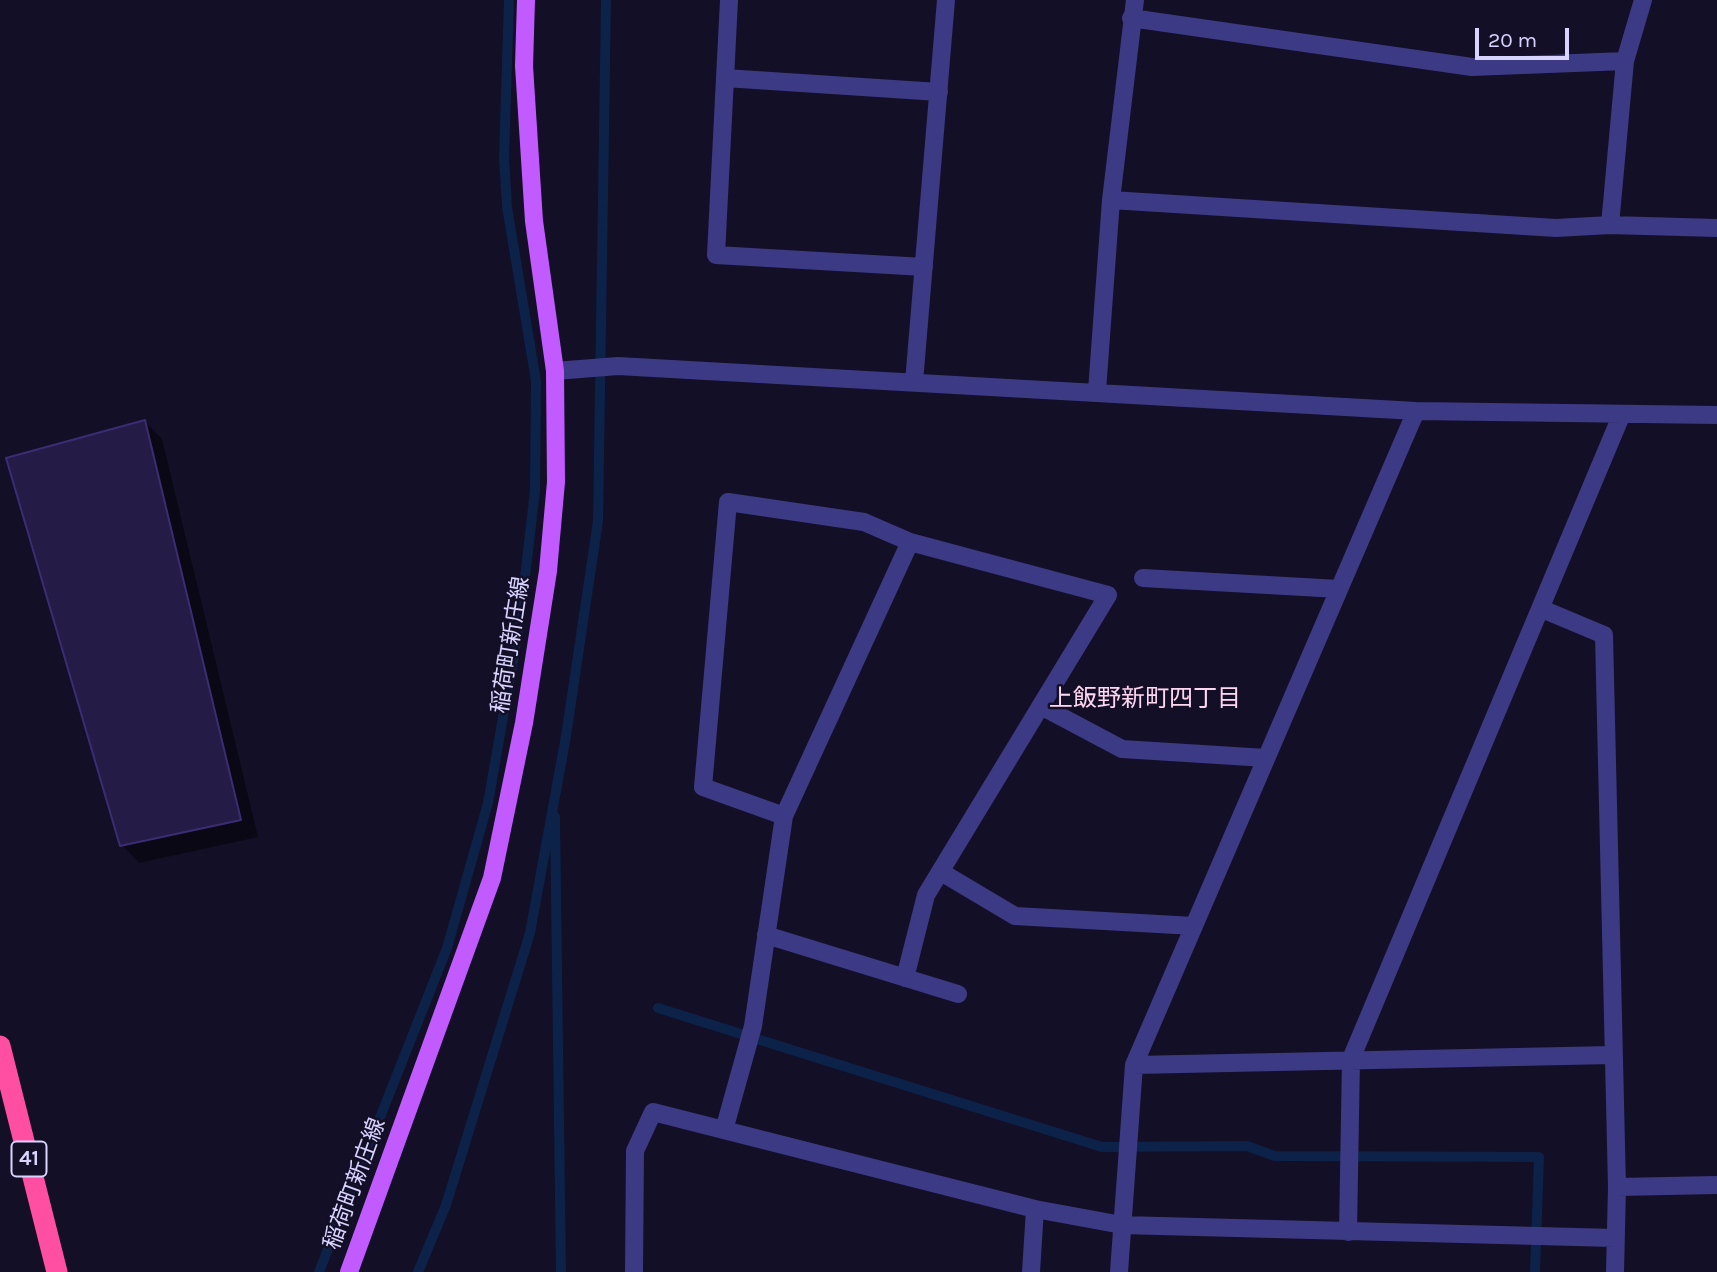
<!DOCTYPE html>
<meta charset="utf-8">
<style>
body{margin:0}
#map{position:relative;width:1717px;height:1272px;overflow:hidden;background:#130f26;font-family:Karla,sans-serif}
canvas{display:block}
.scale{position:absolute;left:1475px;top:28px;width:94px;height:32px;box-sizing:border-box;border:4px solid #d9d4ff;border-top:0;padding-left:9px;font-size:21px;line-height:24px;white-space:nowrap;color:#d9d4ff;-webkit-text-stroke:5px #130f26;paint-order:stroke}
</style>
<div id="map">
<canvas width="1717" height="1272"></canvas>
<div class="scale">20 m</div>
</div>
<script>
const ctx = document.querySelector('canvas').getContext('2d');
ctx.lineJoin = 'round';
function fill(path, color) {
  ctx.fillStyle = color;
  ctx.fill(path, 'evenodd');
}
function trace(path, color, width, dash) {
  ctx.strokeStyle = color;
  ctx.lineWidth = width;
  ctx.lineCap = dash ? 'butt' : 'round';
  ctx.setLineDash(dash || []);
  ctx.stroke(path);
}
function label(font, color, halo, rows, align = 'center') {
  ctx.font = font + ' Karla,"Noto Sans JP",sans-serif';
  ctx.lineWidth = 5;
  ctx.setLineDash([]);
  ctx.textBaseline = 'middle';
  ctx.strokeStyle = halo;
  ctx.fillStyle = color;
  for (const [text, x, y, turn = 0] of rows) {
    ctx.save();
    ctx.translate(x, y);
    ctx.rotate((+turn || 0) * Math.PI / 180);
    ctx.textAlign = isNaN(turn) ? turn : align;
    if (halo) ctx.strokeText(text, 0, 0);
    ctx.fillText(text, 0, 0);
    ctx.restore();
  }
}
fill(new Path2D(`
 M144 421 162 439 258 837 139 863 122 845Z`), '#0007');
trace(new Path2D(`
 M555 817 561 1272
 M658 1008 1102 1147 1247 1146 1275 1156 1539 1157 1535 1272
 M319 1272 447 948 488 803 520 620 535 491 536 381 507 207 504 158 509 0
 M418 1272 446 1205 530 933 566 736 598 521 606 0`), '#0c2248', 10);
const building = new Path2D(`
 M145 420 241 820 120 846 6 458Z`);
fill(building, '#241b47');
trace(building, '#3b2d73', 2);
trace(new Path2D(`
 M729 0 716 255 924 267
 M1131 18 1472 67 1625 61
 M725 78 939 92
 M1111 200 1556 228 1610 225 1717 228
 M1610 225 1625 61 1643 0
 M555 371 618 366 1416 411 1717 415
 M914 382 946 0
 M1097 391 1111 200 1135 0
 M1143 578 1339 589
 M1542 609 1604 635 1617 1187 1615 1272
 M1041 706 1122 749 1266 758
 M784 816 703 787 728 502 864 522 910 542 1108 595 926 895 905 978
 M941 872 1015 916 1194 926
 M766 935 958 994
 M1134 1065 1612 1055
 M724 1130 753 1026 784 816 910 542
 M1617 1187 1717 1185
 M1348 1232 1351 1059 1621 416
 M634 1272 635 1151 653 1112 1035 1209 1122 1225 1614 1238
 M1031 1272 1035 1209
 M1119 1272 1134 1065 1416 411`), '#3d3a85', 18);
trace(new Path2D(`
 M349 1272 492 878 524 723 548 571 556 482 555 371 534 221 524 66 526 0`), '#c25bff', 18);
trace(new Path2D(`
 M0 1046 57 1272`), '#ff4fa3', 21);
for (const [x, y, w] of [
 [29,1159,35]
]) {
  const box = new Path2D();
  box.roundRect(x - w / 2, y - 17.5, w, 35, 5);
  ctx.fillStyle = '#130f26';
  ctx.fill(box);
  trace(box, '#d9d4ff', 2);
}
label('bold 21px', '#d9d4ff', null, [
 ["41",29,1159]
]);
label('23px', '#d9d4ff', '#130f26', [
 ["稲荷町新庄線",511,645,-81],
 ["稲荷町新庄線",355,1184,-70]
]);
label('24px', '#ffd6f0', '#130f26', [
 ["上飯野新町四丁目",1145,699]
]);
</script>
